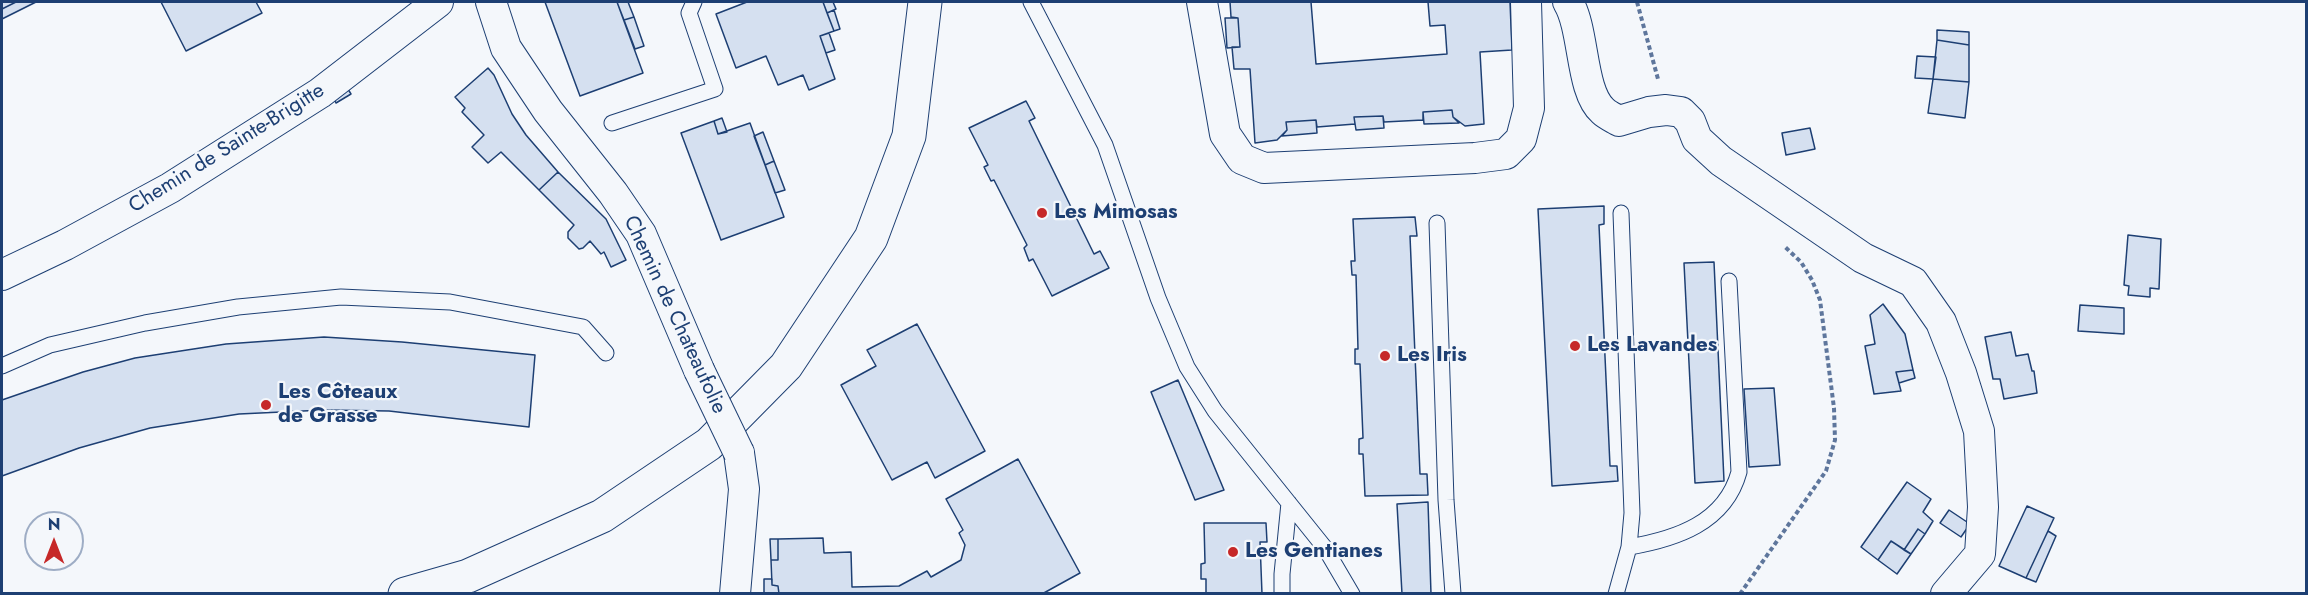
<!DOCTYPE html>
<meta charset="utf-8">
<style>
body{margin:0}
#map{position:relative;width:2308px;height:595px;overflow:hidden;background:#f4f7fb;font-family:Jost,sans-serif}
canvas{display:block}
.frame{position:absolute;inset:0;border:3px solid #1d3f73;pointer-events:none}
.north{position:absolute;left:24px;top:511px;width:60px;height:60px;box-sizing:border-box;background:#f4f7fb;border:2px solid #9eadc5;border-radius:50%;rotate:0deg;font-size:16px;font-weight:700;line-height:24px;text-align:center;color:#1d3f73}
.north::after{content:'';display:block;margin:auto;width:21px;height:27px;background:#c62828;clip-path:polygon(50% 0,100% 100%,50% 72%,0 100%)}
</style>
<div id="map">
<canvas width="2308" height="595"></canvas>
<div class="frame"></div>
<div class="north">N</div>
</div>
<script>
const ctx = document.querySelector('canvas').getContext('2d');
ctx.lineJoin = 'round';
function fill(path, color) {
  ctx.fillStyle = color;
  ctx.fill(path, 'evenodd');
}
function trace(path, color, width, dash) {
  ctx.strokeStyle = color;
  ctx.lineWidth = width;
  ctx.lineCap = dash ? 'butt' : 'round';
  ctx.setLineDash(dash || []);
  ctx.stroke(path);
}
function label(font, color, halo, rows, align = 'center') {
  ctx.font = font + ' Jost,sans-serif';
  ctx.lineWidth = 4.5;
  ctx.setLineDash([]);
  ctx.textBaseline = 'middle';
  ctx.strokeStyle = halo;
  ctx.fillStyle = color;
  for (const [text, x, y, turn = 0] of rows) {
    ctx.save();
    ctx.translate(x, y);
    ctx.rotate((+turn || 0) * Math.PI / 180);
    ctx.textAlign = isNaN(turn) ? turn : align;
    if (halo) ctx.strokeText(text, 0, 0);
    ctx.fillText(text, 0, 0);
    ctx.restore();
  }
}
const building = new Path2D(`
 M2 2H16L2 9Z
 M16 2H36L2 19V9Z
 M161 2H256L262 13 186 51Z
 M545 2H617L643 73 580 96Z
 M617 2H628L634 17 624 20Z
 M747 2H823L834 31 820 36 835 79 809 90 803 75 778 85 766 56 736 68 716 14Z
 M823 2H833L836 9 827 13Z
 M1230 2H1311L1316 64 1447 54 1445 25 1430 26 1428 2H1510L1512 50 1480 52 1484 124 1465 126 1453 117 1452 110 1423 112V120L1384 122 1383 116 1354 117 1355 124 1317 127 1316 120 1286 122 1287 130 1277 140 1255 143 1250 69H1234L1232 47H1240L1238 18 1231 17Z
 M834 10 840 29 834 31 827 13Z
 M634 17 644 46 635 49 624 20Z
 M1225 18H1238L1240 47 1227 48Z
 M1937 30 1969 32V45L1937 40Z
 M829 33 835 50 826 53 820 36Z
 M1937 40 1969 45V82L1933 79Z
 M1917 56 1936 57 1933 79 1915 78Z
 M488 68 494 75 512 114 526 135 558 172 539 190 501 152 488 163 472 147 484 135 462 112 465 108 455 97Z
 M1933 79 1969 82 1965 118 1928 113Z
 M343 81 351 94 336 103 329 90Z
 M1026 101 1035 118 1029 121 1094 254 1100 251 1109 268 1052 296 1033 259 1029 261 1024 248 1027 245 994 180 991 181 984 167 988 165 969 128Z
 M1452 110 1453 117 1459 123 1424 124 1423 112Z
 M1383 116 1384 128 1356 130 1354 117Z
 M722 118 727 132 718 134 714 121Z
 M1316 120 1317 133 1282 136 1287 130 1286 122Z
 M714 121 718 134 750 123 784 217 721 240 681 133Z
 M1810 128 1815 149 1786 155 1782 133Z
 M763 132 774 161 765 165 754 136Z
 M774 161 785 190 775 193 765 165Z
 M558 172 606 219 626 260 611 267 604 252 601 254 590 241 583 248 579 249 568 238V232L574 225 539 190Z
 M1604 206V224L1599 225 1610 466H1617L1618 481 1552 486 1538 209Z
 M1415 217 1417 236H1410L1420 474H1427L1428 495 1365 496 1363 454H1359V439L1363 438 1360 364H1355V349H1358L1356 275H1352L1351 261H1355L1353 219Z
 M2128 235 2161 239 2159 289 2150 288V297L2128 295 2129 286 2124 285Z
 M1714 262 1724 481 1695 483 1684 263Z
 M1883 304 1905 334 1913 370 1896 372 1901 391 1874 394 1865 346 1875 344 1870 315Z
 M2080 305 2124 308V334L2078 331Z
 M917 324 985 451 935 478 927 462 892 480 841 385 876 366 867 350Z
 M2011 332 2016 356 2028 354 2032 371H2034L2037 393 2004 399 2000 379H1993L1985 337Z
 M324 337 402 342 535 355 529 427 389 411 324 410 239 414 150 428 79 448 2 476V400L83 372 135 358 226 344Z
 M1913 370 1915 378 1899 383 1896 372Z
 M1178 380 1224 490 1195 500 1151 392Z
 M1774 388 1780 465 1749 467 1744 389Z
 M1018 459 1080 573 1042 594H779L778 586 772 585 771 560H778V539L823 538 824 553 851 552 852 587 899 586 927 571 931 577 961 560 965 545 959 533 963 530 946 499Z
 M1907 482 1931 499 1923 512 1933 521 1925 534 1918 529 1904 550 1891 541 1878 560 1861 547Z
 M1428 502 1431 594H1402L1397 504Z
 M2027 506 2054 518 2026 578 1999 566Z
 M1949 510 1970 524 1961 537 1940 523Z
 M1204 523H1266L1267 542H1260L1262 594H1206V579H1201V564L1205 563Z
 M1918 529 1925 534 1911 554 1904 550Z
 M2048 531 2056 536 2036 582 2026 578Z
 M770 539H778V560H771Z
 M1891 541 1911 554 1897 574 1878 560Z
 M764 579H772V585L778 586 779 594H764Z`);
fill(building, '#d5e0f0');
trace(building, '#1d3f73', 1.5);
const service = new Path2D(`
 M1031 2 1105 145 1158 298 1187 367 1215 411 1325 548 1352 594
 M612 123 715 89 689 13 694 2
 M1437 223 1446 500 1453 594
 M2 366 50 345 145 323 238 307 341 297 450 302 583 327 606 353
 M1629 547C1676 539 1725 523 1739 472L1729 281
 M1282 594V574L1289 503
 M1616 594 1629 547 1632 513 1621 213`);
const minor = new Path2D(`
 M491 2 506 48 548 111 613 193 641 234 699 370
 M1202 2 1225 134 1242 159 1264 168 1475 158 1506 154 1521 139 1529 108 1526 2
 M1568 2C1585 30 1580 91 1603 111 1607 115 1614 118 1619 121L1649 112 1666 110 1681 112 1690 121 1697 139 1721 161 1863 258 1913 282 1941 322 1961 373 1979 431 1983 507 1980 554 1946 594
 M2 275 65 245 170 188 320 93 438 2
 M735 594 744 489 739 453`);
const tertiary = new Path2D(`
 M405 594 468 576 602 516 709 444 786 366 871 238 909 136 925 2`);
trace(service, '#1d3f73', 17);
trace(minor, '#1d3f73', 32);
trace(tertiary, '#1d3f73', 35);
trace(new Path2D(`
 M1637 2 1658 79
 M1740 594 1826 471 1835 440 1834 408 1820 300 1812 280 1801 262 1784 246`), '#5e769c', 4, [4.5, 3]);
trace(service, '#f4f7fb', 15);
trace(minor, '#f4f7fb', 30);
trace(tertiary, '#f4f7fb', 33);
const minorBridge = new Path2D(`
 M699 370 739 453`);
trace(minorBridge, '#1d3f73', 32, []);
trace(minorBridge, '#f4f7fb', 30);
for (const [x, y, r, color] of [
 [1042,213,6,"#c62828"],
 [1575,346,6,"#c62828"],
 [1385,356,6,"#c62828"],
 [266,405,6,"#c62828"],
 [1233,552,6,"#c62828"]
]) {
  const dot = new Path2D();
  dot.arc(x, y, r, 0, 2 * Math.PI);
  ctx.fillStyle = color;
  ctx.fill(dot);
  trace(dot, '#f4f7fb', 2);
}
label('21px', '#1d3f73', '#f4f7fb', [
 ["Chemin de Sainte-Brigitte",227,149,-32],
 ["Chemin de Chateaufolie",674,315,65]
]);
label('bold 21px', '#1d3f73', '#f4f7fb', [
 ["Les Mimosas",1054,213],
 ["Les Lavandes",1587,346],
 ["Les Iris",1397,356],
 ["Les Côteaux",278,393],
 ["de Grasse",278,417],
 ["Les Gentianes",1245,552]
], 'left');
</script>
